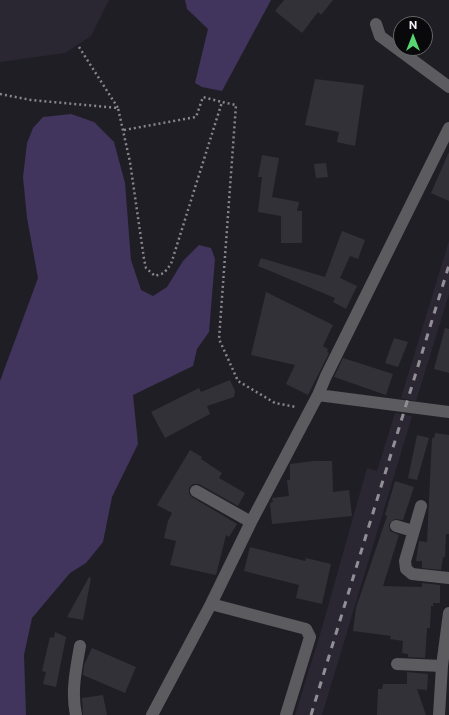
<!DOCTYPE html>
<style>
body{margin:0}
#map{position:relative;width:449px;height:715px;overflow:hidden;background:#201e25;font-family:"Public Sans",sans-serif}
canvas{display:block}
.north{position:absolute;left:393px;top:16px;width:40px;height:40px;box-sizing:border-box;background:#09080b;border:1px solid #67666a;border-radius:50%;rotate:0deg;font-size:11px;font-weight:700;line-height:16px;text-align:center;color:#f5f3f9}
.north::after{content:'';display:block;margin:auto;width:14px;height:18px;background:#57d570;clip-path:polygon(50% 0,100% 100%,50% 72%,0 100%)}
</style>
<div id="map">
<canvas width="449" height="715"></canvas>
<div class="north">N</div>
</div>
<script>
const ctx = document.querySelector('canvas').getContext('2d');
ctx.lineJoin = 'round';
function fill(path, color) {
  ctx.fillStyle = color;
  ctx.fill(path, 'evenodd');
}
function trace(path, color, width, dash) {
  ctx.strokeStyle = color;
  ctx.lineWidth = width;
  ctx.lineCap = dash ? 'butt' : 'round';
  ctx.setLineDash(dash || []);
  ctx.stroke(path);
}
fill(new Path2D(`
 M0 0H109L91 36 65 53 0 62Z
 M449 241V294L416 401 401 398Z
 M395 413 412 416 322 715H295L322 628 367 468 377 471Z`), '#2a2733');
fill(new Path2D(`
 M185 0H271L222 91 202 87 195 83 208 29 187 9Z
 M71 114 94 122 114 142 125 183 131 260 141 290 153 296 167 287 183 261 199 245 211 248 215 259 209 332 197 349 193 366 133 395 138 444 112 497 103 542 86 563 70 573 32 618 24 655 26 715H0V381L38 278 27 218 23 177 27 143 33 128 43 117Z`), '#41345d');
fill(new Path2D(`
 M284 0H333L321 15 318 12 302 33 275 11Z
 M315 79 364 85 355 146 337 142 339 132 305 125Z
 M449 152V201L431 193Z
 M262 155 279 158 272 197 299 202 297 211H302V243H281V216L258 212 262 177H258Z
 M326 163 328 177 316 178 314 164Z
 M342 231 365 240 358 259 350 256 340 278 357 286 346 309 333 302 335 298 258 266 261 258 325 277Z
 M266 292 333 325 323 346 328 349 327 352 329 353 308 395 286 384 295 365 251 355Z
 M445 328 449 329V373L434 369Z
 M394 338 408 342 398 367 385 363Z
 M343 358 393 374 386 395 334 377Z
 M230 380 235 391 234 397 207 406 210 414 165 438 151 412 199 388 201 392Z
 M435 433 449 435V534H446L445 557H443L441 570 422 568V561H416L419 541 427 542 432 438H434Z
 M417 435 429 438 417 480 408 478Z
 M190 450 202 457 201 459 222 473 219 478 245 493 238 506 199 484H193L189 488V494L192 497 237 524 229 537 226 535 216 575 170 565 176 541 164 538 168 521 172 513 157 505Z
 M314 461H332L333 492 349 490 352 516 272 524 270 503 273 502 272 498 289 496 287 480H290V464Z
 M395 481 414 487 403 520 395 519 389 524 390 531 399 535 383 586 422 587V583L440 585V603H433V606H431L430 628H427L425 658 408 657V654L402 653 403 641 390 639 391 636 353 631 356 608 387 516 385 515Z
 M250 547 305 561 306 558 331 564 322 604 296 598 299 585 244 571Z
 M89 577 91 578 83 620 67 617Z
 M55 632 66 637 56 687 43 684 46 672 42 671 50 637 54 638Z
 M92 648 136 667 125 693 83 675 84 665Z
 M407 672 428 674 427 690 417 689 426 715H377L378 689H382L383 684H407Z
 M103 695 107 715H83L82 698Z`), '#333138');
trace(new Path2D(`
 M79 47 118 108
 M0 94 31 100 118 108 130 162 144 259 146 268 155 276 164 273 171 264 222 102 236 105 219 339 238 381 275 403 296 407
 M124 130 196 117 203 97 222 102`), '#88868c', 2.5, [2, 3]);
trace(new Path2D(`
 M376 24 380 36 449 87
 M318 395 449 412
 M196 491 251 522
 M421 506 405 561 406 569 412 574 449 578
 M396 526 413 531
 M211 604 306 629 310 637 286 715
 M397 664 442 666
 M76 715C71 692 76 669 80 646
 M152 715 211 604 251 522 318 395 326 376 449 128
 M439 715 442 666 449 613`), '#5c5b5f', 12);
trace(new Path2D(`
 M311 715 449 265`), '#918f95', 3, [7, 7]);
</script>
